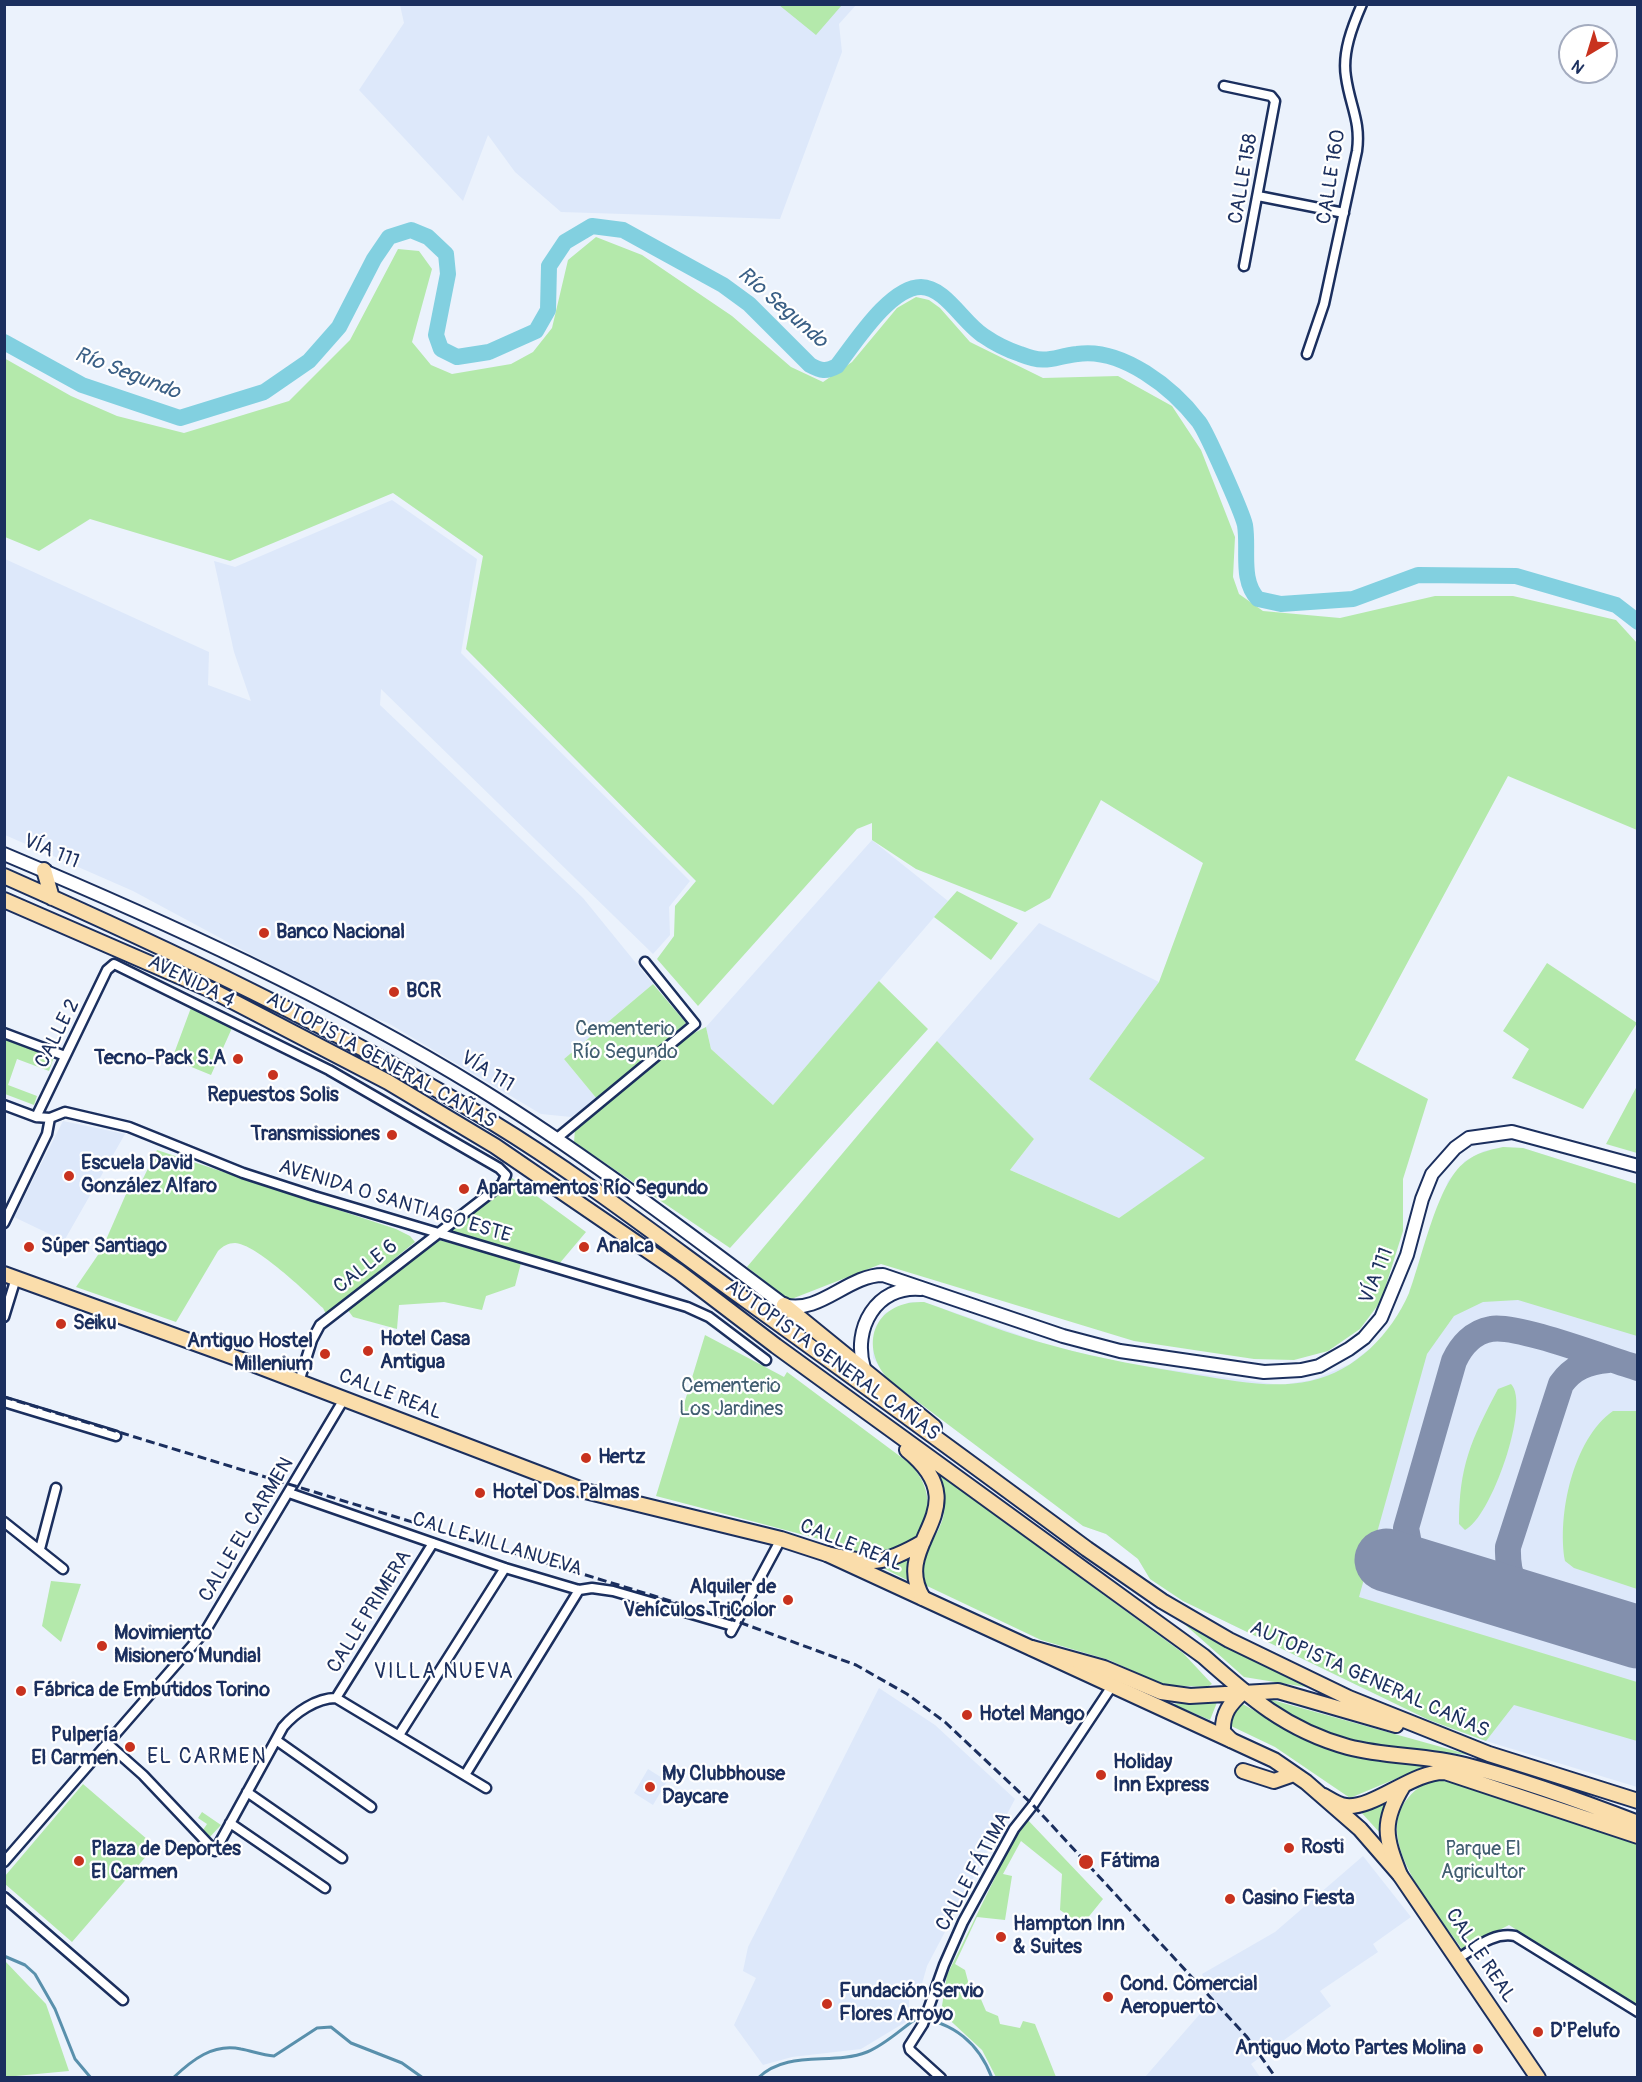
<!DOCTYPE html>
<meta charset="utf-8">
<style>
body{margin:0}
#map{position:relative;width:1642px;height:2082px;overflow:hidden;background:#ebf2fc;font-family:Pangolin,sans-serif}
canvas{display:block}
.frame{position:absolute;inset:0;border:6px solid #1b2f5e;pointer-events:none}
.north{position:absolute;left:1558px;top:24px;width:60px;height:60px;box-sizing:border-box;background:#fff;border:2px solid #a4acbf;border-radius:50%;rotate:218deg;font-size:16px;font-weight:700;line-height:24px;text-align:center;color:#1b2f5e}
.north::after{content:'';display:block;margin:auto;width:21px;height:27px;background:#c8321e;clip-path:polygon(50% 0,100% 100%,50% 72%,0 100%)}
</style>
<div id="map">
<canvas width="1642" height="2082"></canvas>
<div class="frame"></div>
<div class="north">N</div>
</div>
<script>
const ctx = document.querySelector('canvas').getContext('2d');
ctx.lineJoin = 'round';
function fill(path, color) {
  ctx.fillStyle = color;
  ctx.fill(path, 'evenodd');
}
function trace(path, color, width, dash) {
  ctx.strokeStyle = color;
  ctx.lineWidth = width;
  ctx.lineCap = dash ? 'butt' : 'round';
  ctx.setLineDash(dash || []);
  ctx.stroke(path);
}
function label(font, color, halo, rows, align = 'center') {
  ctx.font = font + ' Pangolin,sans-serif';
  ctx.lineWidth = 4.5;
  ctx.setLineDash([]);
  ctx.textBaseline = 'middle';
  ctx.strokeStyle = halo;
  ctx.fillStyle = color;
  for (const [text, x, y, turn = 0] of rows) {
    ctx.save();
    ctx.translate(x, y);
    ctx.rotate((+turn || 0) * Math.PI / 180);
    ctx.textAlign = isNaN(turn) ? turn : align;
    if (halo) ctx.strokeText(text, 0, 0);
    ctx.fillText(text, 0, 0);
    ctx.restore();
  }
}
fill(new Path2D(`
 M400 5H856L839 24 842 52 780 219 561 212 515 172 488 135 463 201 359 90 404 23Z
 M392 500 477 559 461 653 690 881 669 907 670 935 653 954 381 689 380 705 583 898 653 984 564 1059 597 1099 571 1117 541 1114 388 1023 356 1011 133 891 5 835V559L209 652 208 685 251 701 234 652 214 561 235 567Z
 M872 840 948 901 773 1105 711 1049 706 1027Z
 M1039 923 1159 982 1089 1079 1206 1158 1119 1218 1010 1170 1034 1139 937 1041Z
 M63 1121 125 1134 64 1241 14 1217Z
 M1503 1147 1523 1148 1637 1184V1787L1486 1741 1429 1720 1183 1601 1150 1579 1138 1559 1106 1534 1083 1526 889 1380 873 1358V1339L876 1326 885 1313 910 1302H924L1051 1346 1129 1364 1280 1385 1312 1380 1350 1364 1381 1340 1402 1310 1410 1293 1448 1181 1465 1161 1484 1151Z
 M879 1688 935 1725 1015 1799 927 1966 921 1987 913 1985 909 1995V2020L861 2049 792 2057 763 2065 734 2025 756 1978 743 1971 748 1947Z
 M648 1769 667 1781 653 1805 634 1793Z
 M1363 1856 1411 1917 1373 1944 1378 1952 1320 1991 1331 2006 1251 2064 1260 2077H1145L1213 1999 1202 1974 1275 1932Z`), '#dde8fa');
fill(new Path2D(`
 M779 5H842L816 35Z
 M596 237 642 255 732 316 791 367 823 382 852 362 897 308 916 297 929 300 940 308 970 342 1043 378 1118 376 1172 406 1201 450 1235 537 1233 577 1239 594 1263 611 1340 618 1435 596H1513L1616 620 1637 643V830L1508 776 1355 1060 1428 1099 1403 1179V1231L1381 1301 1360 1329 1328 1351 1294 1360 1254 1359 1134 1341 881 1264 789 1300 747 1267 937 1041 1034 1139 1010 1170 1119 1218 1205 1158 1089 1079 1159 982 1203 863 1101 800 1050 898 1025 912 916 869 872 840V823L857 829 698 1006 657 959 674 936 675 906 696 881 466 649 483 556 393 493 230 561 90 519 39 551 5 537 4 358 71 396 117 416 184 433 289 401 350 340 398 249 419 251 432 269 412 342 431 365 452 374 511 364 533 352 552 328 568 260Z
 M957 891 1018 923 991 960 934 917Z
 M1547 963 1637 1023 1583 1109 1512 1078 1529 1049 1503 1031Z
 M879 981 928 1029 730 1248 574 1142 575 1129 692 1034 706 1027 711 1049 773 1105Z
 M653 984 686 1023 597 1099 564 1059Z
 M192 1005 232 1028 211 1075 172 1059Z
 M4 1039 54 1057 49 1071 17 1059 8 1085 37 1096 34 1105 5 1094Z
 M1637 1086 1638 1153H1637L1606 1144Z
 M1503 1147 1523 1148 1637 1184V1336L1518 1300 1483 1302 1454 1316 1427 1354 1359 1597 1637 1682V1741L1514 1705 1486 1741 1429 1720 1183 1601 1150 1579 1138 1559 1106 1534 1083 1526 889 1380C857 1345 875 1300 924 1302 967 1317 1010 1335 1054 1346 1101 1359 1149 1367 1197 1375 1234 1381 1274 1389 1310 1381 1356 1371 1391 1334 1409 1293 1422 1259 1437 1183 1465 1162 1476 1153 1489 1150 1503 1147Z
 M157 1150 396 1229 410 1236 415 1242 326 1314 323 1308C306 1292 256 1244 235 1243 228 1243 223 1246 218 1251L176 1322 76 1287 102 1249 126 1194 137 1191Z
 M512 1178 586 1232 559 1264 445 1234 444 1230Z
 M439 1240 521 1263 515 1286 486 1296 482 1310 444 1302 399 1305 397 1329 353 1317 347 1309 433 1241Z
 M705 1335 784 1377 787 1372 909 1463C925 1479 932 1499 925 1521 916 1545 890 1556 866 1556 852 1556 837 1544 823 1540 768 1525 712 1511 656 1496Z
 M1511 1384C1531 1404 1491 1518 1465 1530L1459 1524C1459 1466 1471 1440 1498 1389Z
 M1613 1411H1637V1589L1574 1568 1565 1561C1557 1515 1573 1439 1613 1411Z
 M939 1474 1183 1653 1212 1684 1207 1687 1164 1685 1109 1660 1041 1640 925 1585 922 1580C921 1535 959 1531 939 1474Z
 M910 1557 909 1581 879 1566Z
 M51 1581 81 1584 61 1642 42 1626Z
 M1182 1622 1324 1690 1244 1677Z
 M1258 1696 1470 1755C1418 1749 1364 1747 1315 1728 1294 1720 1276 1707 1258 1696Z
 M1218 1700 1210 1720 1172 1704Z
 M1241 1703 1298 1736 1363 1759 1426 1766 1350 1798 1275 1747 1229 1725 1233 1710Z
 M1439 1780 1481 1790 1637 1842V2005L1509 1925 1462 1949C1437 1912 1371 1841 1408 1798 1417 1787 1425 1783 1439 1780Z
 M83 1784 155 1846 72 1942 5 1884V1876Z
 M1389 1796 1381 1815 1380 1833 1359 1810Z
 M202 1812 221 1825 209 1838 203 1830 207 1824 198 1818Z
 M1025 1817 1103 1899 1082 1925 1060 1910 1062 1874 1021 1841 1003 1874 1012 1876 1005 1920 977 1917 955 1964 965 1970 972 1996 980 1997 986 2011 998 2016 1000 2024 1020 2028 1023 2021 1035 2024 1056 2077H996L982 2050 941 2012 947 1975Z
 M5 1961 46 2004 69 2071 5 2077Z`), '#b4e9ab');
trace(new Path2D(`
 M4 1956 25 1965 35 1974 55 2009 75 2059 91 2078
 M173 2078C192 2060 213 2043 241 2049 252 2051 262 2055 274 2056L317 2028 331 2027 351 2043 402 2063 423 2078
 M758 2078C788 2049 832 2066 867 2052 885 2045 901 2029 917 2018 953 2022 979 2043 992 2078`), '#5990ac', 3);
trace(new Path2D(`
 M4 342 82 385 180 418 264 392 309 361 339 327 374 259 389 237 411 230 428 237 446 254 448 274 436 335 441 349 457 357 489 352 536 331 548 310 549 266 565 242 592 226 623 230 723 285 749 304 810 365C821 371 826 372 837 366 855 343 890 287 921 287 945 287 964 324 984 336 994 343 1008 350 1020 354 1048 365 1052 357 1077 354 1122 347 1173 388 1199 422 1207 433 1242 512 1245 525 1249 550 1240 580 1258 599L1281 604 1353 599 1418 575 1516 576 1616 605 1638 622`), '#82d0e0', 16);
trace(new Path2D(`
 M1429 1572 1409 1544 1406 1528 1454 1361C1461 1346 1473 1332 1491 1329 1517 1324 1607 1359 1638 1368
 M1543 1607C1515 1591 1507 1579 1508 1547L1561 1384C1573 1367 1588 1362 1608 1360`), '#8390ad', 26);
trace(new Path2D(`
 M1386 1560 1638 1637`), '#8390ad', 63);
const minor = new Path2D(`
 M1224 86 1271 96 1275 101 1244 266
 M1258 196 1344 213
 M1307 354 1324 304 1357 151C1361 121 1350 106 1346 77 1342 53 1352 27 1362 4
 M4 1033 65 1056
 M4 1105 36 1117 50 1118 65 1112 129 1127 243 1173 314 1196 687 1307 709 1317 766 1360
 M36 1117 107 970 114 964 329 1070 499 1168 506 1175 502 1184 320 1325 312 1340 299 1382
 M556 1139 695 1024 645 962
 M4 1223 47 1134 50 1118
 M4 1317 16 1278
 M4 1402 116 1436
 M289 1493 505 1568 579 1590 592 1588 613 1591 733 1626
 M4 1522 63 1569
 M40 1549 56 1488
 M731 1632 781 1539
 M336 1698 433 1543
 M336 1698 486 1788
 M399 1735 505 1568
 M276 1740 371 1807
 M108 1744 143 1775 215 1851 283 1727C295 1713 316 1698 336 1698
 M465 1775 579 1590
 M247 1792 342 1858
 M230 1823 325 1888
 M4 1862 206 1630 344 1399
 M4 1897 123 2000
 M1459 1958C1477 1947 1493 1932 1515 1936L1638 2012
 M941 2078 910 2050 909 2046 923 2024 944 1965 963 1922 1014 1829 1033 1805 1112 1686`);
const secondary = new Path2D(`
 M4 854C168 923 329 996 480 1089 586 1155 685 1231 784 1305 819 1315 848 1275 883 1275L1063 1336 1120 1351 1264 1372 1301 1370 1319 1366 1349 1349 1364 1338 1381 1318 1407 1255 1422 1199 1432 1174 1455 1148 1469 1138 1512 1132 1638 1166
 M864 1368C852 1329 876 1285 921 1289`);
const primary = new Path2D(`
 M4 1274 250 1363 585 1491 781 1539 827 1554 1274 1760 1306 1782 1360 1829 1400 1875 1538 2078
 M1243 1771 1274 1781 1294 1774`);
const trunk = new Path2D(`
 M44 870 52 898
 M4 876C171 950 336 1028 492 1122 574 1172 651 1231 729 1288 849 1374 968 1461 1087 1549L1162 1601 1229 1640 1349 1698 1489 1754 1638 1801
 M4 900 211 990 388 1082 495 1146 679 1272 776 1346 1203 1656C1249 1697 1286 1730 1348 1747 1386 1757 1426 1755 1465 1765 1523 1780 1581 1801 1638 1823
 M784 1305 934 1427
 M907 1450C981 1510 889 1542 923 1598
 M827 1554C871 1564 882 1566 923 1542
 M1032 1648 1104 1668 1161 1692 1190 1696 1278 1691 1396 1725
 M1231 1740 1223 1732C1222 1713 1230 1704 1243 1692
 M1324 1796C1331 1800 1338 1805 1346 1806 1374 1809 1413 1771 1445 1772L1638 1836
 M1400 1875C1385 1837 1381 1822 1403 1786`);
trace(minor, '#1b2f5e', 13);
trace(secondary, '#1b2f5e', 16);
trace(primary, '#1b2f5e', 18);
trace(trunk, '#1b2f5e', 18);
trace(minor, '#fff', 8);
trace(secondary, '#fff', 12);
trace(primary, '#faddab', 14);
trace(trunk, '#faddab', 14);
trace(new Path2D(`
 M4 1397 736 1621 856 1665 907 1694 945 1722 1033 1805 1247 2037 1276 2078`), '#1b2f5e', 3, [9, 4.5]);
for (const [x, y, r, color] of [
 [264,933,6,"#c8321e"],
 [394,992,6,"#c8321e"],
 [238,1059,6,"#c8321e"],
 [273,1075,6,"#c8321e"],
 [392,1135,6,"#c8321e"],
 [69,1176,6,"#c8321e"],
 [464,1189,6,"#c8321e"],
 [29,1247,6,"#c8321e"],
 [584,1247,6,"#c8321e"],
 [61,1324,6,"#c8321e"],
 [368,1351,6,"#c8321e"],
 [325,1354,6,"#c8321e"],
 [586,1458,6,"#c8321e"],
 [480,1493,6,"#c8321e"],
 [788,1600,6,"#c8321e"],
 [102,1646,6,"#c8321e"],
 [21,1691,6,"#c8321e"],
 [967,1715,6,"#c8321e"],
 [130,1747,6,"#c8321e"],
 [1101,1775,6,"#c8321e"],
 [650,1787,6,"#c8321e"],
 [1289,1848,6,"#c8321e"],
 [79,1861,6,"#c8321e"],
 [1086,1862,8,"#c8321e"],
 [1230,1899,6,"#c8321e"],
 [1001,1937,6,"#c8321e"],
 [1108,1997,6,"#c8321e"],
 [827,2004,6,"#c8321e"],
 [1538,2032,6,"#c8321e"],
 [1478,2049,6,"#c8321e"]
]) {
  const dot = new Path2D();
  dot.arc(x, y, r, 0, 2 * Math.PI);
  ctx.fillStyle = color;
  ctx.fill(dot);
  trace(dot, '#fff', 2);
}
label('20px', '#1b2f5e', '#fff', [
 ["CALLE 160",1332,177,-81],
 ["CALLE 158",1244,179,-80],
 ["VÍA 111",51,852,23],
 ["AVENIDA 4",191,982,26],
 ["CALLE 2",58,1034,-63],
 ["AUTOPISTA GENERAL CAÑAS",381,1061,29],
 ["VÍA 111",487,1072,32],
 ["AVENIDA 0 SANTIAGO ESTE",395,1202,17],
 ["CALLE 6",366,1267,-38],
 ["VÍA 111",1377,1276,-68],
 ["AUTOPISTA GENERAL CAÑAS",832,1361,36],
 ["CALLE REAL",390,1395,21],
 ["CALLE EL CARMEN",247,1530,-59],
 ["CALLE VILLANUEVA",497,1545,17],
 ["CALLE REAL",851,1546,22],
 ["CALLE PRIMERA",370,1612,-58],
 ["AUTOPISTA GENERAL CAÑAS",1369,1680,24],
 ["CALLE FÁTIMA",974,1872,-61],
 ["CALLE REAL",1480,1956,56]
]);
label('bold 20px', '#1b2f5e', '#fff', [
 ["Banco Nacional",276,933],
 ["BCR",406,992],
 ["Tecno-Pack S.A",226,1059,"right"],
 ["Repuestos Solis",273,1096,"center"],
 ["Transmissiones",380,1135,"right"],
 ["Escuela David",81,1164],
 ["González Alfaro",81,1187],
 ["Apartamentos Río Segundo",476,1189],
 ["Súper Santiago",41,1247],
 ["Analca",596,1247],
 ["Seiku",73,1324],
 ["Hotel Casa",380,1340],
 ["Antigua",380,1363],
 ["Antiguo Hostel",313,1342,"right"],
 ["Millenium",313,1365,"right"],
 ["Hertz",598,1458],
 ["Hotel Dos Palmas",492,1493],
 ["Alquiler de",776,1588,"right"],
 ["Vehículos TriColor",776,1611,"right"],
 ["Movimiento",114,1634],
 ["Misionero Mundial",114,1657],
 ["Fábrica de Embutidos Torino",33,1691],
 ["Hotel Mango",979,1715],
 ["Pulpería",118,1736,"right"],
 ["El Carmen",118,1759,"right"],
 ["Holiday",1113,1763],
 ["Inn Express",1113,1786],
 ["My Clubbhouse",662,1775],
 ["Daycare",662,1798],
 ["Rosti",1301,1848],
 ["Plaza de Deportes",91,1850],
 ["El Carmen",91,1873],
 ["Fátima",1100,1862],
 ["Casino Fiesta",1242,1899],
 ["Hampton Inn",1013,1925],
 ["& Suites",1013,1948],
 ["Cond. Comercial",1120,1985],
 ["Aeropuerto",1120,2008],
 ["Fundación Servio",839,1992],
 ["Flores Arroyo",839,2015],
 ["D'Pelufo",1550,2032],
 ["Antiguo Moto Partes Molina",1466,2049,"right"]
], 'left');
label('20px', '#415e71', '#fff', [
 ["Cementerio",625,1030],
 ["Río Segundo",625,1053],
 ["Cementerio",731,1387],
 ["Los Jardines",731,1410],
 ["Parque El",1483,1850],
 ["Agricultor",1483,1873]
]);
label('italic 21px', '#3a5f85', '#fff', [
 ["Río Segundo",782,308,41],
 ["Río Segundo",127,374,21]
]);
ctx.letterSpacing = '1.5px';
label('21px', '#1b2f5e', '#fff', [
 ["VILLA NUEVA",444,1673],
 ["EL CARMEN",207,1758]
]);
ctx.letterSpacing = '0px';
</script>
